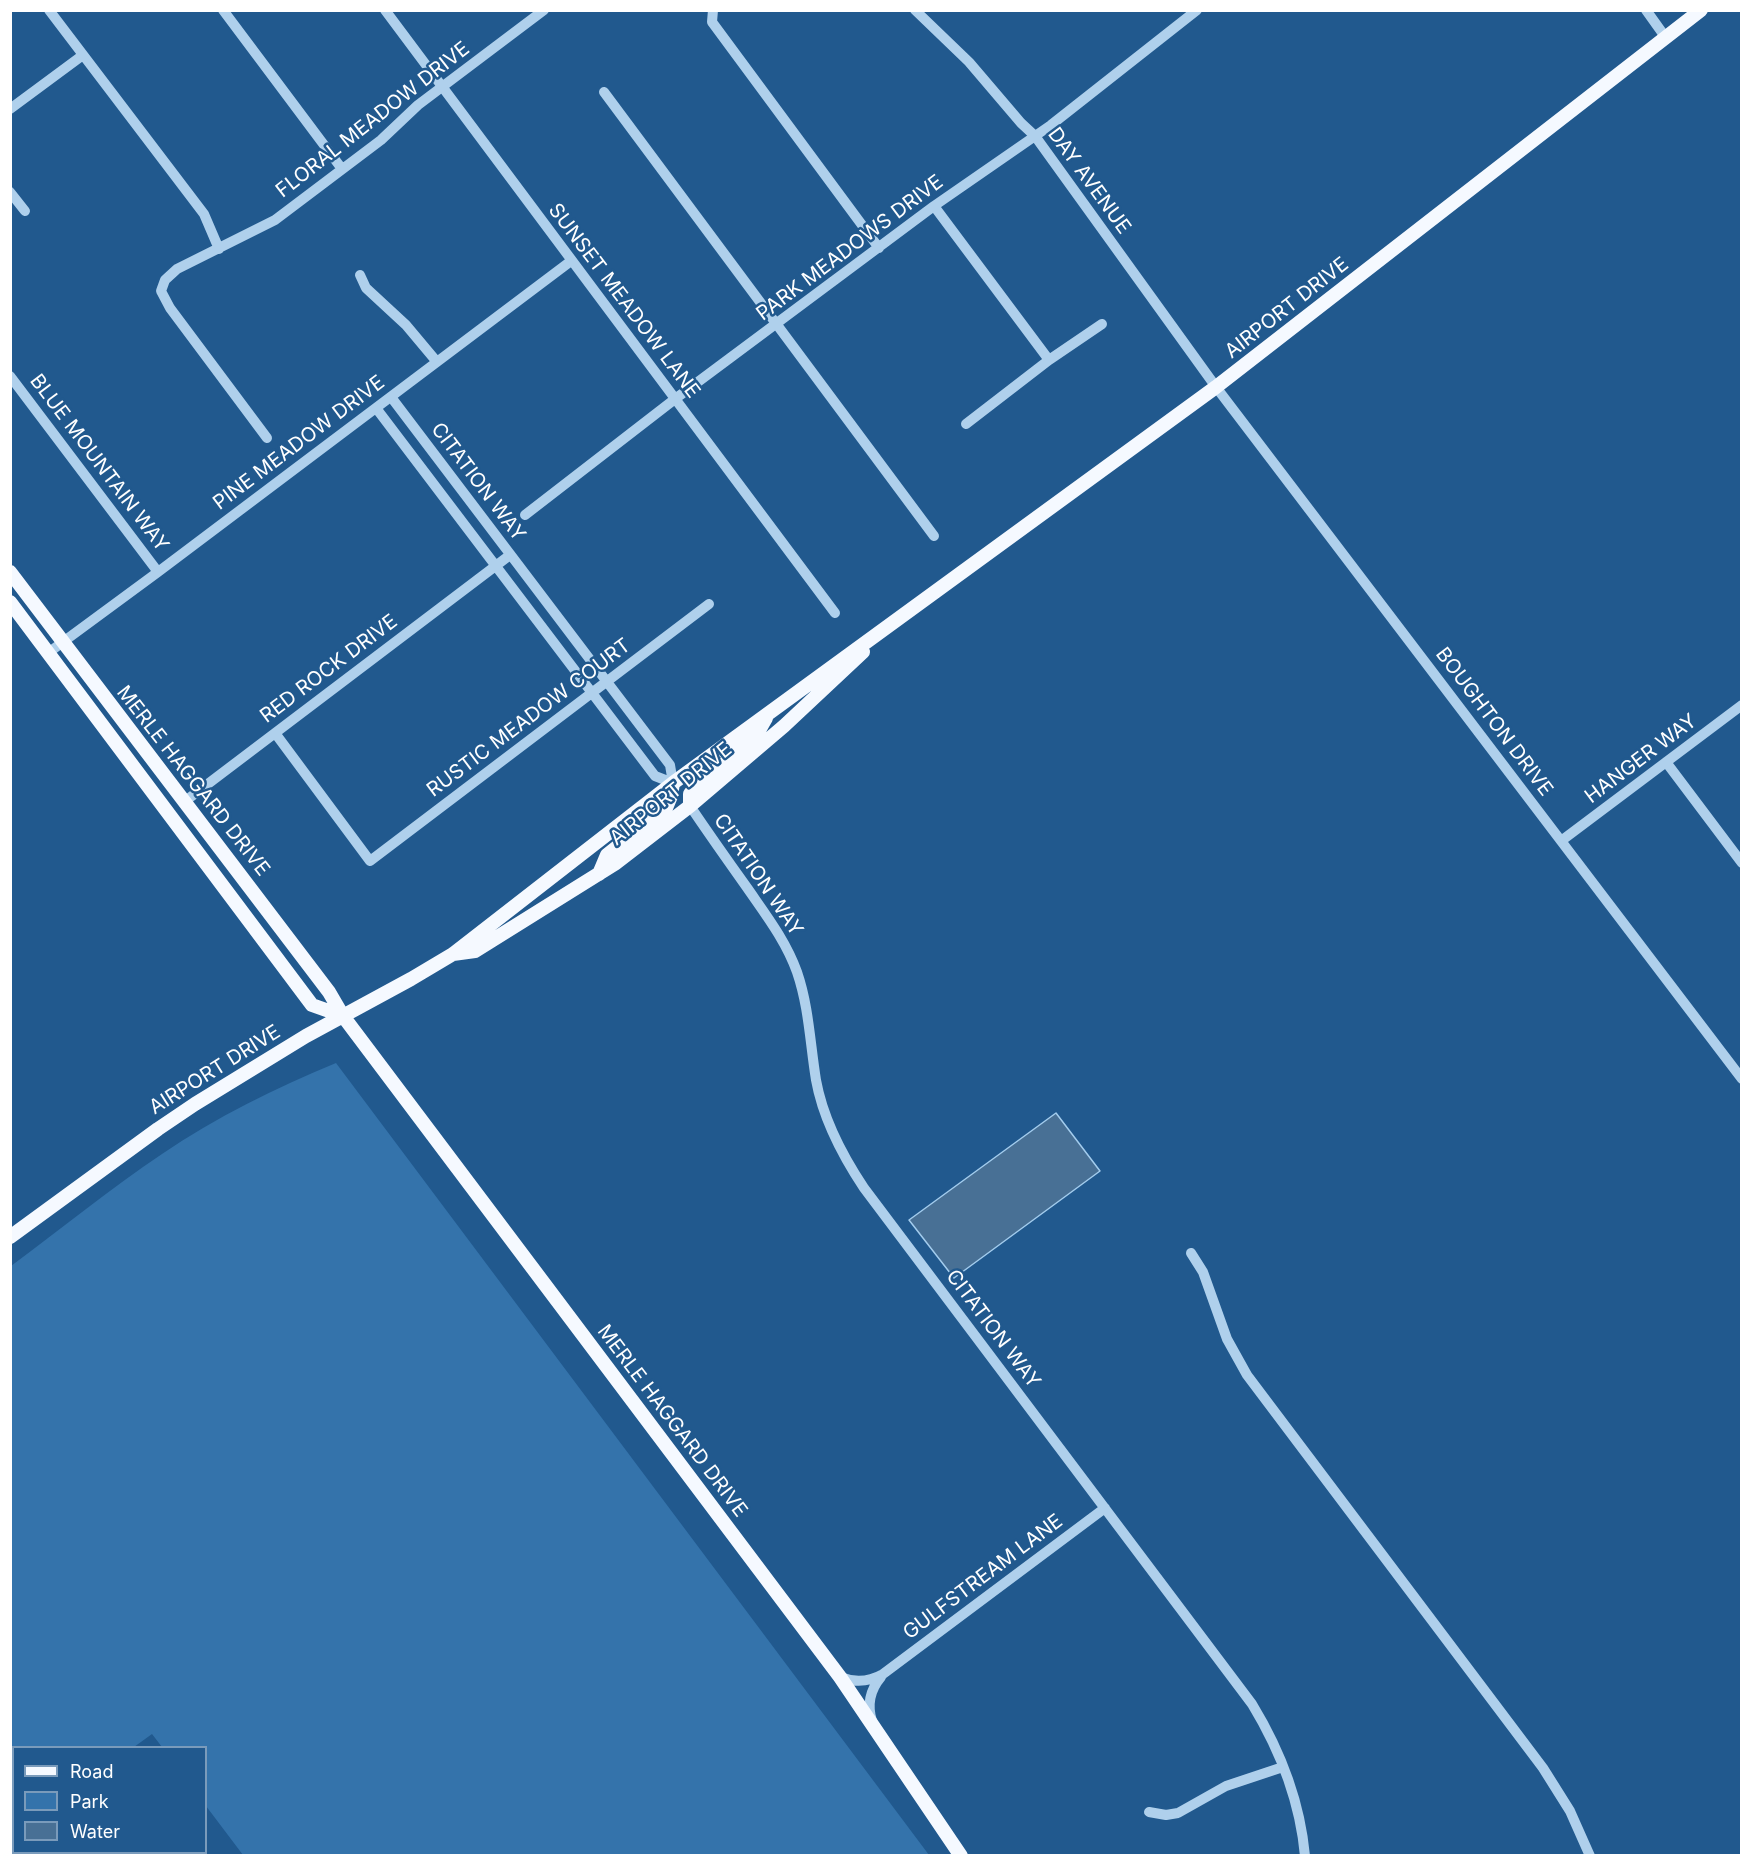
<!DOCTYPE html>
<style>
body{margin:0}
#map{position:relative;width:1752px;height:1866px;overflow:hidden;background:#21598e;font-family:Inter,sans-serif}
canvas{display:block}
.frame{position:absolute;inset:0;border:12px solid #fff;pointer-events:none}
.legend{position:absolute;left:12px;top:1746px;width:195px;height:108px;box-sizing:border-box;background:#21598e;border:2px solid #7a9bbb;margin:0;padding:8px 10px;list-style:none;font-size:18px;color:#fff}
.legend li{display:flex;align-items:center;gap:12px;height:30px}
.legend b{width:30px;border:2px solid #7a9bbb}
</style>
<div id="map">
<canvas width="1752" height="1866"></canvas>
<div class="frame"></div>
<ul class="legend">
<li><b style="height:8px;background:#f5f9ff"></b>Road</li>
<li><b style="height:16px;background:#3473ab"></b>Park</li>
<li><b style="height:16px;background:#487095"></b>Water</li>
</ul>
</div>
<script>
const ctx = document.querySelector('canvas').getContext('2d');
ctx.lineJoin = 'round';
function fill(path, color) {
  ctx.fillStyle = color;
  ctx.fill(path, 'evenodd');
}
function trace(path, color, width, dash) {
  ctx.strokeStyle = color;
  ctx.lineWidth = width;
  ctx.lineCap = dash ? 'butt' : 'round';
  ctx.setLineDash(dash || []);
  ctx.stroke(path);
}
function label(font, color, halo, rows, align = 'center') {
  ctx.font = font + ' Inter,sans-serif';
  ctx.lineWidth = 5;
  ctx.setLineDash([]);
  ctx.textBaseline = 'middle';
  ctx.strokeStyle = halo;
  ctx.fillStyle = color;
  for (const [text, x, y, turn = 0] of rows) {
    ctx.save();
    ctx.translate(x, y);
    ctx.rotate((+turn || 0) * Math.PI / 180);
    ctx.textAlign = isNaN(turn) ? turn : align;
    if (halo) ctx.strokeText(text, 0, 0);
    ctx.fillText(text, 0, 0);
    ctx.restore();
  }
}
fill(new Path2D(`
 M336 1063 929 1855H243L206 1806V1748L162 1747 152 1734 134 1747 14 1748V1837L11 1839V1266C61 1229 110 1189 162 1154 216 1117 276 1088 336 1063Z`), '#3473ab');
const water = new Path2D(`
 M1056 1113 1100 1171 954 1278 909 1220Z`);
fill(water, '#487095');
trace(water, '#a3cced', 1.5);
trace(new Path2D(`
 M49 10 204 214 219 249
 M223 10 342 169
 M385 10 835 613
 M713 10 712 22 879 248
 M915 10 969 62 1021 123 1035 136 1216 387 1742 1079
 M1646 10 1666 38
 M604 92 934 536
 M10 109 83 55
 M10 192 25 211
 M934 206 1049 360
 M360 275 366 288 406 325 437 362
 M10 376 158 572
 M391 397 670 765 673 783
 M376 408 655 776 673 783
 M966 424 1049 360 1102 324
 M267 438 170 308 161 291 165 280 177 269 275 220 381 140 418 105 544 10
 M525 515 675 399 934 206 1051 125 1197 10
 M48 653 158 572 571 261
 M275 733 370 861 709 604
 M1666 762 1742 863
 M184 802 510 555
 M690 806C709 834 728 861 748 889 766 915 786 941 797 972 809 1007 810 1043 816 1080 823 1119 842 1155 864 1188L1252 1704C1280 1750 1300 1801 1305 1856
 M1561 841 1742 705
 M1191 1253 1203 1272 1227 1339 1247 1375 1543 1768 1570 1811 1590 1856
 M840 1677C855 1683 869 1682 883 1674L1105 1508
 M872 1721C867 1705 870 1690 881 1677
 M1149 1812 1166 1815 1178 1813 1226 1786 1283 1767`), '#afd0ec', 10);
trace(new Path2D(`
 M10 572 329 992 343 1016 840 1677 961 1856
 M10 602 312 1005 343 1016
 M690 806V794L696 786 753 741 766 718
 M599 874 607 855 666 808 671 796 673 783
 M453 954 475 951 616 863 690 806 784 726 863 652
 M10 1237 158 1129 195 1104 306 1036 411 979 453 954 673 783 1216 387 1701 10`), '#f5f9ff', 14);
label('20px', '#fff', '#21598e', [
 ["FLORAL MEADOW DRIVE",373,120,-38],
 ["DAY AVENUE",1089,181,54],
 ["PARK MEADOWS DRIVE",850,248,-37],
 ["SUNSET MEADOW LANE",624,301,53],
 ["AIRPORT DRIVE",1287,308,-38],
 ["PINE MEADOW DRIVE",299,443,-37],
 ["BLUE MOUNTAIN WAY",99,463,53],
 ["CITATION WAY",478,482,53],
 ["RED ROCK DRIVE",329,669,-37],
 ["RUSTIC MEADOW COURT",529,718,-37],
 ["BOUGHTON DRIVE",1494,722,53],
 ["HANGER WAY",1641,759,-37],
 ["MERLE HAGGARD DRIVE",193,781,52],
 ["AIRPORT DRIVE",671,794,-39],
 ["CITATION WAY",758,875,56],
 ["AIRPORT DRIVE",215,1070,-32],
 ["CITATION WAY",993,1329,53],
 ["MERLE HAGGARD DRIVE",672,1421,53],
 ["GULFSTREAM LANE",983,1577,-37]
]);
</script>
